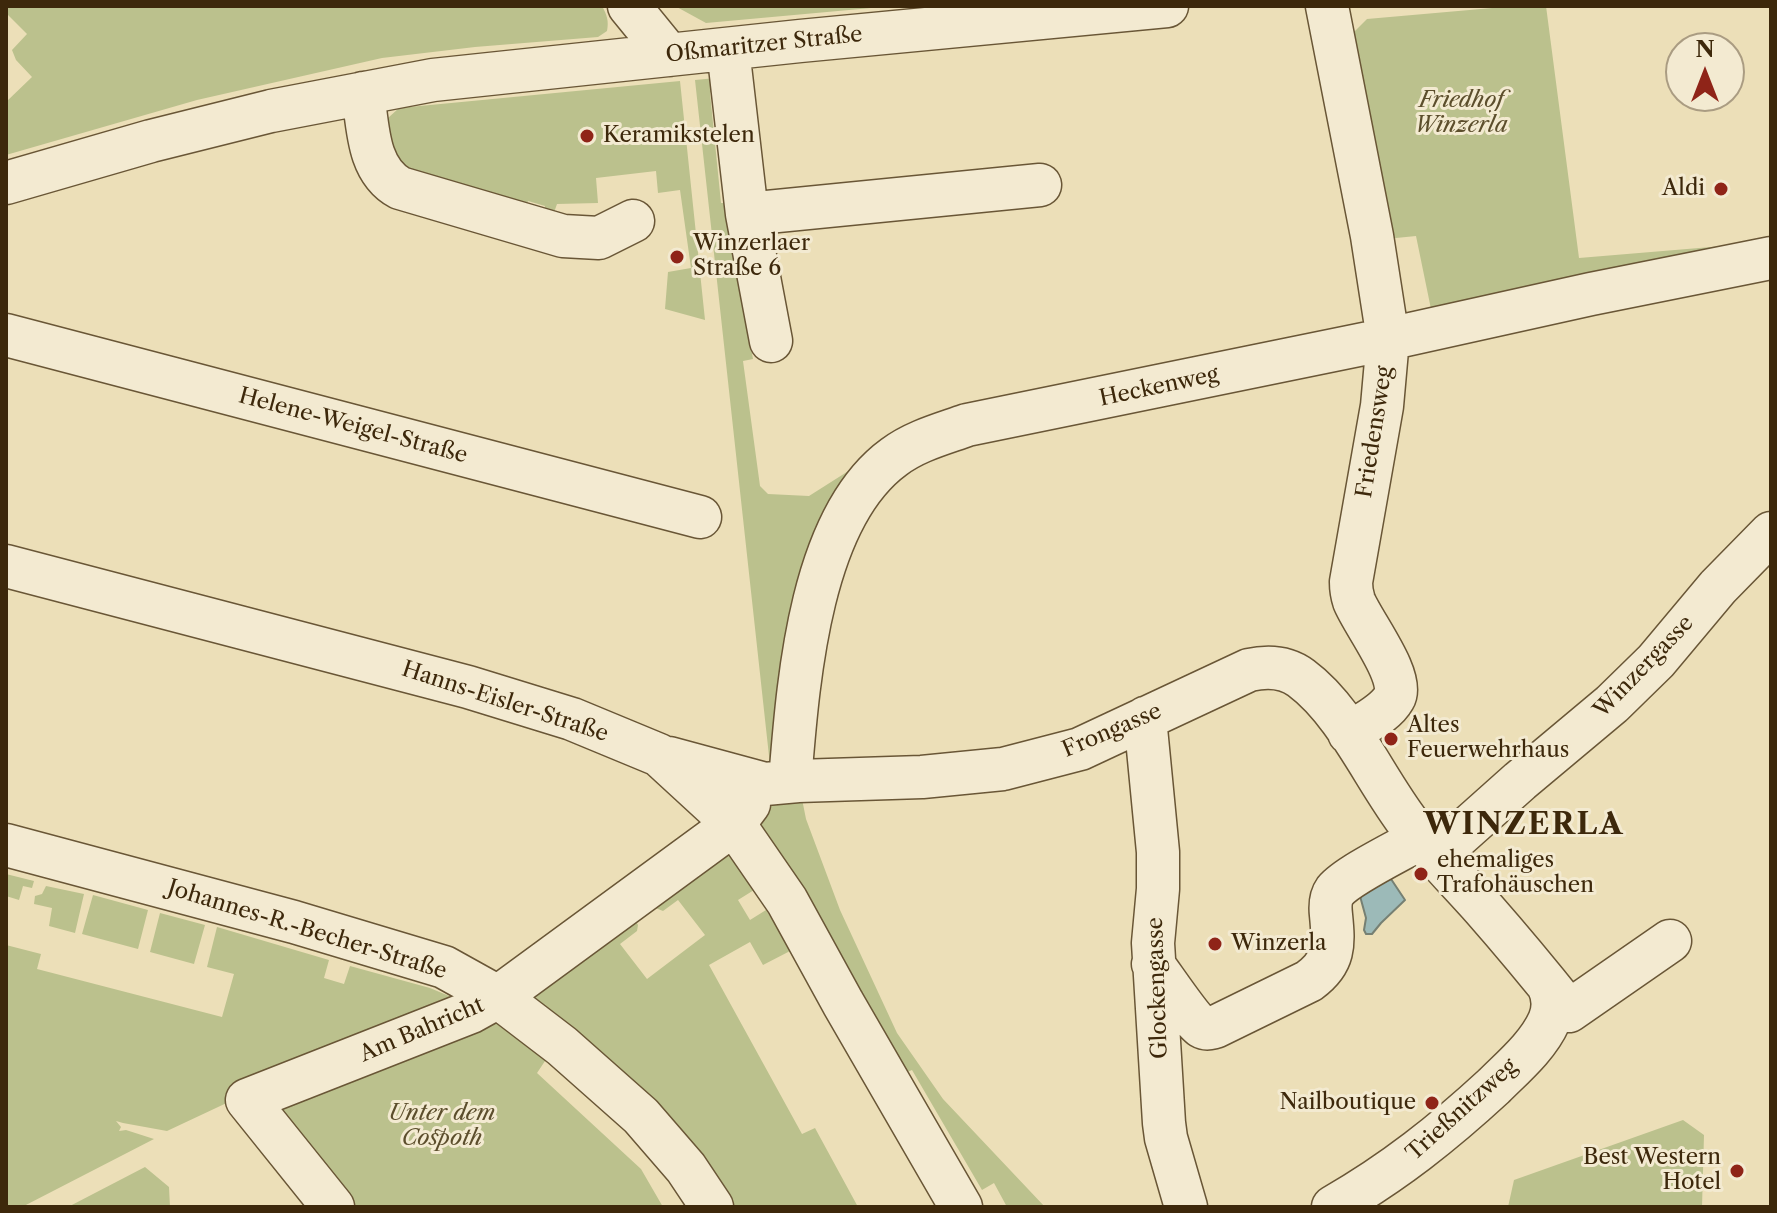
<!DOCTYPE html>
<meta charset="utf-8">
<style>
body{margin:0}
#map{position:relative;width:1777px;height:1213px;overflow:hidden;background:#ecdfb8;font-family:"Libre Caslon Text",serif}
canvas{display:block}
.frame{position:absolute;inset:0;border:8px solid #3d280b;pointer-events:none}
.north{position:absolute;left:1665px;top:32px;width:80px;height:80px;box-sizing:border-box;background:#f3ead1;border:2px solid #aa9c82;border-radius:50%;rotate:0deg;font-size:22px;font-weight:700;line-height:32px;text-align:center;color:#3d280b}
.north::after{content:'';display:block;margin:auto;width:28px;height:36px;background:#8f2418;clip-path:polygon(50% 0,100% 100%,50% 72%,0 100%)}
</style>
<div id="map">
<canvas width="1777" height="1213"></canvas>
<div class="frame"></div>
<div class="north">N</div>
</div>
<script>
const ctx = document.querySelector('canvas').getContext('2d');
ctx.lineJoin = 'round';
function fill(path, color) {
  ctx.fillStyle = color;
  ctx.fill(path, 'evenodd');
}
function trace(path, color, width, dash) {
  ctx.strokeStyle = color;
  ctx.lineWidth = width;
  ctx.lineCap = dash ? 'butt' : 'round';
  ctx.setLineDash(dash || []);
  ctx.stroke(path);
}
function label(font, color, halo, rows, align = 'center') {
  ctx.font = font + ' "Libre Caslon Text",serif';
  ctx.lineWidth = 6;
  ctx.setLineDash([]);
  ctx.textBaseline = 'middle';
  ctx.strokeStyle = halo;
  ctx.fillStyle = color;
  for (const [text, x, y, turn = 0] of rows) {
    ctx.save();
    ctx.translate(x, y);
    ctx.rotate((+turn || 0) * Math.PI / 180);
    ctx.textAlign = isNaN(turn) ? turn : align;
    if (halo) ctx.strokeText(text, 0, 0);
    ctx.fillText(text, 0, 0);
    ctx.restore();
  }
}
fill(new Path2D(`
 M6 6H602C607 15 609 21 607 31L598 37 475 47 382 58 197 100 6 155V102L32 77 16 60 12 50 27 34 6 13Z
 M675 6H893L706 23Z
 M1515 6H1546L1579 258 1771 242 1431 309 1416 236 1386 239 1348 38 1367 19Z
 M716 78 717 85 710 93 721 203H725L753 359 743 361 760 486 768 494 809 496 850 470 858 476 784 745 770 765 695 80Z
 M680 81 705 320 665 309 668 272 691 268 680 190 658 193 656 171 596 178 598 203 557 204 550 224 542 222 545 206 528 201 523 217 402 178 381 130 388 118 399 108Z
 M801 794 806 819 840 910 897 1033 943 1099 1045 1207H1007L994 1183 982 1190 912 1070 903 1074 751 827 754 806Z
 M718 844 740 869 754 890 738 900 750 920 766 910 792 950 763 965 750 942 709 965 802 1134 815 1128 858 1207H723L523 996 635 920 638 925 637 931 620 944 647 979 705 935 678 900 663 911 653 907Z
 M6 874 34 881 32 888 23 886 19 900 6 896Z
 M46 886 84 894 75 933 49 926 52 908 34 904 35 896 42 894Z
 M93 895 148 910 138 949 82 934Z
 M160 913 205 925 194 964 150 952Z
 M217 927 329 960 324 978 344 984 350 966 430 988 461 1001 233 1100 167 1131 123 1123 116 1121 121 1127 119 1131 126 1130 154 1139 22 1207H6V945L41 954 37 969 222 1017 234 974 207 967Z
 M488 1017 547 1058 537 1073 641 1169 663 1207H321L246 1117Z
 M1683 1120 1704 1135 1702 1207H1508L1514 1180Z
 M145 1167 169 1187 170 1207H68Z`), '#bbc18d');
const water = new Path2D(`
 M1391 879 1405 900 1381 923 1372 934H1366L1364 930 1366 918 1360 896 1387 880Z`);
fill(water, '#9cbab8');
trace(water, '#768073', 2);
const minor = new Path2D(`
 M629 6 669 55
 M1327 6 1372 236 1388 339 1382 406 1351 582C1351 589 1352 595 1354 601 1362 622 1406 678 1394 698 1385 714 1364 723 1349 733
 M728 49 747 214 771 341
 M363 93C368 126 367 170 400 188L563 236 599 238 633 221
 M6 183 151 141 271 111 433 80 800 41 1167 6
 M747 214 1040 185
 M6 335 700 517
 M6 566 468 687 572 719 659 755 734 824 787 901 843 1003 961 1207
 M1145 718 1158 852V889L1153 943 1164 1123 1166 1138 1186 1207
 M669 758 765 784 798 781 922 777 1003 769 1080 749 1249 670C1267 666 1285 666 1301 678 1347 712 1375 780 1410 825 1432 854 1458 880 1483 908 1512 941 1541 976 1569 1011L1670 941
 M790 781C798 684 809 519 894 457 915 441 942 434 967 425L1388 339 1591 294 1771 258
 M6 845 294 922 444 967 498 997 562 1046 641 1116 686 1168 712 1207
 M1436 856 1520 781 1612 704 1656 661 1718 587 1771 533
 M1153 964C1163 977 1191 1020 1202 1027 1207 1030 1210 1028 1215 1027L1309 981C1335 962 1334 945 1331 915 1330 906 1330 898 1335 891 1348 875 1401 850 1421 838
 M333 1207 247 1100 471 1012 498 997 734 824 749 804
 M1333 1207C1394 1172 1443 1133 1494 1086 1513 1067 1538 1046 1549 1021 1554 1009 1554 997 1548 985`);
trace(minor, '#695636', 45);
trace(minor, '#f3ead1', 42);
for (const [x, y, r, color] of [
 [587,136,8,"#8f2418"],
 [1721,189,8,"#8f2418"],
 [677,257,8,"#8f2418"],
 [1391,739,8,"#8f2418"],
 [1421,874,8,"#8f2418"],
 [1215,944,8,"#8f2418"],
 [1432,1103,8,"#8f2418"],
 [1737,1171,8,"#8f2418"]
]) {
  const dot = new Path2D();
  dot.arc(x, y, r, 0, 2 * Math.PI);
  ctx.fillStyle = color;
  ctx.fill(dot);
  trace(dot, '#f3ead1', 3);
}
label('22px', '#3d280b', '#f3ead1', [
 ["Oßmaritzer Straße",764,45,-6],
 ["Heckenweg",1159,387,-12],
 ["Helene-Weigel-Straße",353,426,15],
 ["Friedensweg",1375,432,-81],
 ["Winzergasse",1644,667,-46],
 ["Hanns-Eisler-Straße",505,702,18],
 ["Frongasse",1112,731,-23],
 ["Johannes-R.-Becher-Straße",307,930,17],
 ["Glockengasse",1158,988,-92],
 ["Am Bahricht",422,1030,-23],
 ["Trießnitzweg",1462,1110,-42]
]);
label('italic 22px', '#5c4e2c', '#f3ead1', [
 ["Friedhof",1461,101],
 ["Winzerla",1461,126],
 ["Unter dem",442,1114],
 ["Cospoth",442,1139]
]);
label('22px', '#3d280b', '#f3ead1', [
 ["Keramikstelen",603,136],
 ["Aldi",1705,189,"right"],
 ["Winzerlaer",693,244],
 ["Straße 6",693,269],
 ["Altes",1407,726],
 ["Feuerwehrhaus",1407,751],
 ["ehemaliges",1437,861],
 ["Trafohäuschen",1437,886],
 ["Winzerla",1231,944],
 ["Nailboutique",1416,1103,"right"],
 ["Best Western",1721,1158,"right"],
 ["Hotel",1721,1183,"right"]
], 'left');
ctx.letterSpacing = '2px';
label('bold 30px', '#3d280b', '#f3ead1', [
 ["WINZERLA",1524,825]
]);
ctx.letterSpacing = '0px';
</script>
